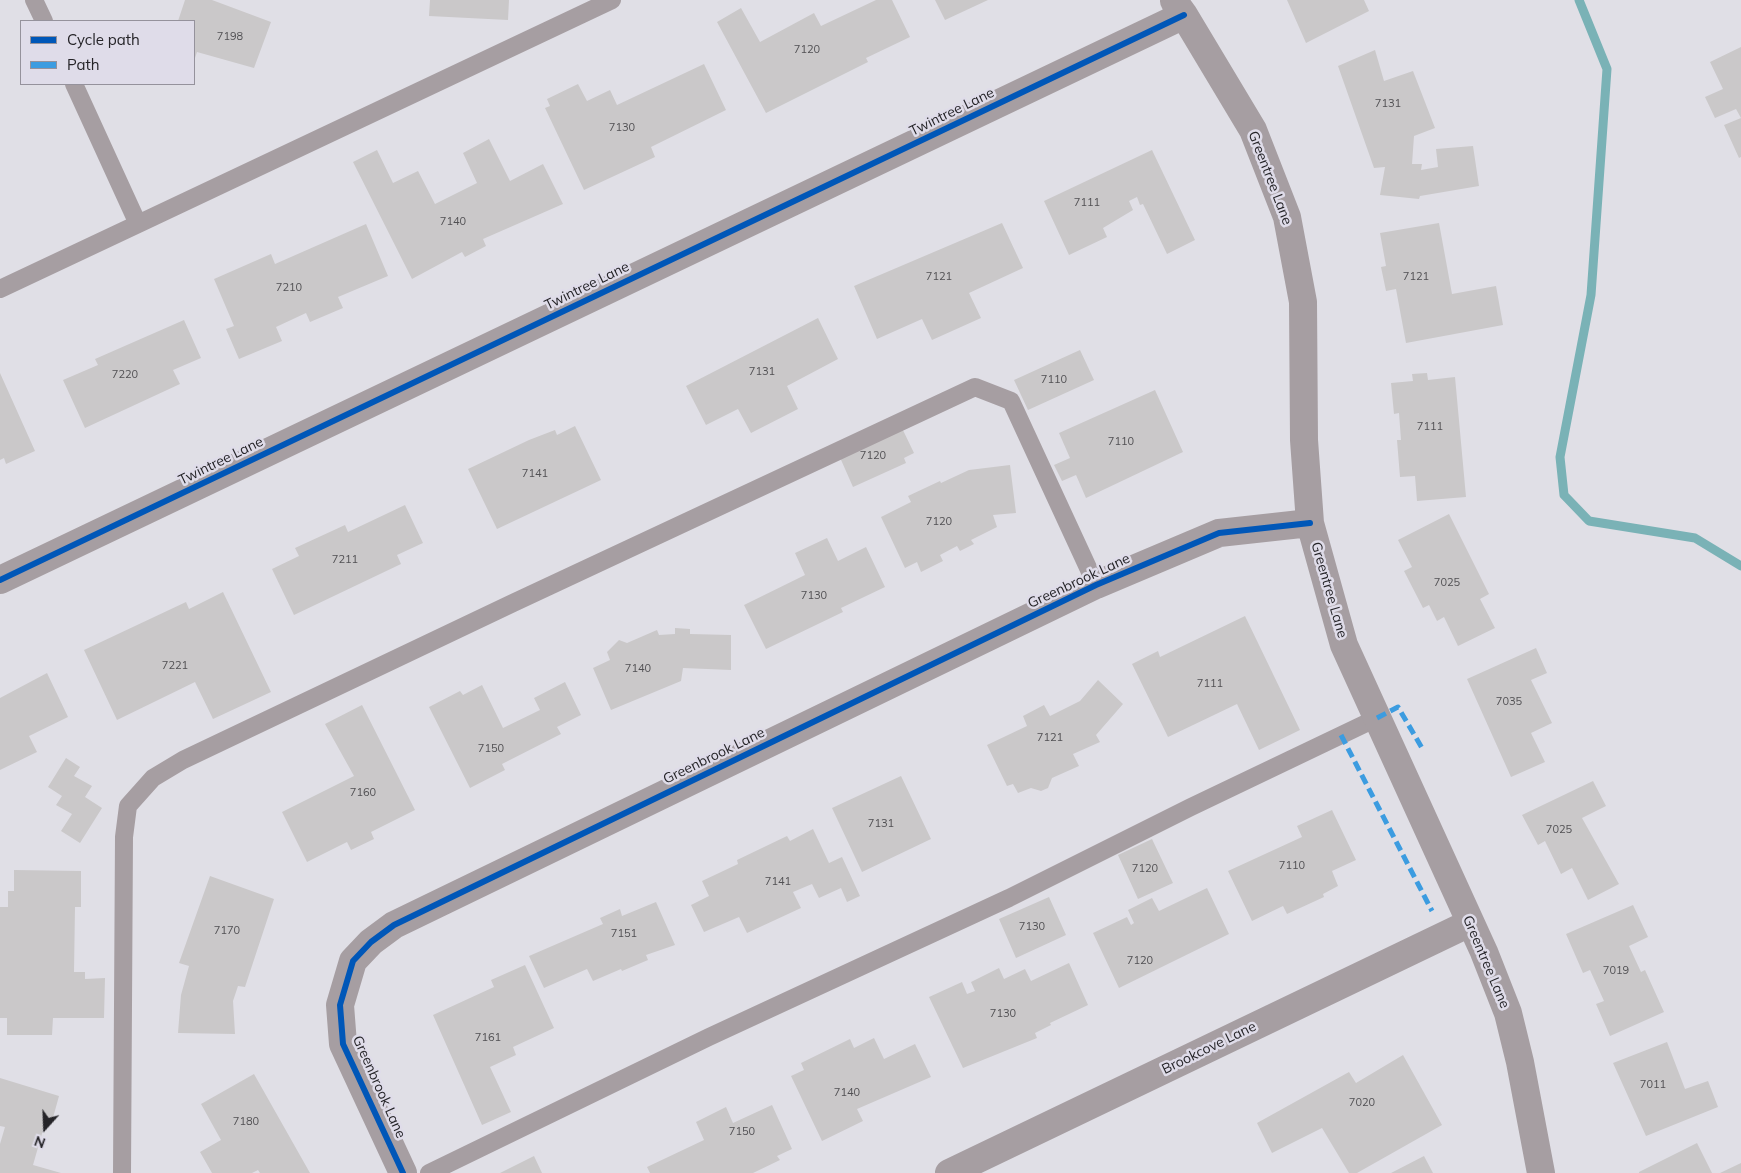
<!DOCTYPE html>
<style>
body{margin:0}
#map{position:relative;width:1741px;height:1173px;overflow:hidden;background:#e0dfe6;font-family:Mulish,sans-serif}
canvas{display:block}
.legend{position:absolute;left:20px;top:20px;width:175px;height:65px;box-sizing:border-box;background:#dfdce9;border:1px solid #95929c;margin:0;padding:6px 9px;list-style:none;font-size:15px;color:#252428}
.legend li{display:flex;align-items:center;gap:10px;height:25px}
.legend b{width:25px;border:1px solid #95929c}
.north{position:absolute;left:20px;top:1103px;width:50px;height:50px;-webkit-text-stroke:4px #dfdce9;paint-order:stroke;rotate:200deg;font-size:14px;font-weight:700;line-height:20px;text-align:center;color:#252428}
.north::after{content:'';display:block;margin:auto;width:18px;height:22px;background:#252428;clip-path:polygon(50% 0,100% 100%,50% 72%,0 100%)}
</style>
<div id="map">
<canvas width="1741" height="1173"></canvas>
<ul class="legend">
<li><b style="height:6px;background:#0057b8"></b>Cycle path</li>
<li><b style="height:6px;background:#3c9ce0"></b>Path</li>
</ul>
<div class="north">N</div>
</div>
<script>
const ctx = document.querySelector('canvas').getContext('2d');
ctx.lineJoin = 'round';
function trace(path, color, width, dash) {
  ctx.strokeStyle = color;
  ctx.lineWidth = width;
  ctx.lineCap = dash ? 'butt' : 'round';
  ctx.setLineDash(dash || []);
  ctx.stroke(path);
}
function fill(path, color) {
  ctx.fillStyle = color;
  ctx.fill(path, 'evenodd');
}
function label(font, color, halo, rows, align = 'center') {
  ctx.font = font + ' Mulish,sans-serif';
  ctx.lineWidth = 5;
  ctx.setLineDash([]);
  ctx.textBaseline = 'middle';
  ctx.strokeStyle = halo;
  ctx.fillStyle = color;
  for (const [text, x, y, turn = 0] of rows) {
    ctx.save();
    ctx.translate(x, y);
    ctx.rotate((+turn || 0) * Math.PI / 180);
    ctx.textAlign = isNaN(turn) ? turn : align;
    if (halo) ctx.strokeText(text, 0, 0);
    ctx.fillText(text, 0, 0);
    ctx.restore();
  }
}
trace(new Path2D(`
 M1579 0 1607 69 1591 295 1560 457 1564 495 1589 521 1695 538 1741 566`), '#7ab2b6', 9);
fill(new Path2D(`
 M185 0H212L271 22 254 68 197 52 194 61V21H178Z
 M430 0H509L508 20 429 16Z
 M876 0H892L910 37 866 58 868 62 766 113 717 22 741 8 760 42 814 13 821 26Z
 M935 0H988L945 20Z
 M1287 0H1364L1369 11 1306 43Z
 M1741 47V157L1739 158 1724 125 1741 118 1736 109 1715 118 1705 97 1723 89 1710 62Z
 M1375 50 1384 81 1413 71 1435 128 1414 136 1412 164H1422L1421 170 1438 167 1436 149 1473 146 1479 186 1420 196 1419 199 1380 195 1385 167 1374 168 1338 66Z
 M704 64 726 110 651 147 655 157 584 190 545 108 550 106 547 99 578 84 587 101 610 90 617 105Z
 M489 139 510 181 543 164 563 204 483 239 486 246 465 257 462 252 412 279 353 162 377 150 393 183 418 171 435 204 477 183 463 153Z
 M1152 150 1195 240 1167 254 1143 204 1140 205 1137 197 1129 201 1133 210 1103 228 1107 237 1069 255 1044 201Z
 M1002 223 1023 268 969 293 981 318 932 340 922 319 877 339 854 286Z
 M1439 223 1452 294 1496 286 1503 325 1406 343 1396 289 1386 291 1381 267 1386 266 1380 233Z
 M366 224 388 276 338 297 343 308 310 322 306 313 276 327 282 341 239 359 226 329 234 326 214 279 271 254 275 264Z
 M818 318 838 359 787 386 798 409 751 433 738 409 706 425 686 386Z
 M184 320 201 358 173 370 180 384 85 428 63 380 98 365 95 359Z
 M1080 350 1094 380 1028 410 1014 380Z
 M0 373 35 451 6 464 4 458 0 460Z
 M1427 373 1428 380 1455 377 1466 497 1417 501 1415 476 1400 477 1397 440H1401L1399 413 1394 414 1391 383 1413 381 1412 374Z
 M1155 390 1183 452 1086 498 1076 475 1062 481 1054 465 1070 458 1059 433Z
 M900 424 914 453 904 458 906 463 853 487 838 453Z
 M575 426 601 480 497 529 468 469 529 440 555 430 557 435Z
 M1010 465 1016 513 993 515 997 527 971 540 974 544 960 551 957 546 940 555 943 561 921 572 917 562 905 568 881 517 911 502 908 496 940 481 941 483 969 470Z
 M405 505 423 543 397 555 401 564 294 615 272 569 299 556 295 548 345 525 348 532Z
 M1449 514 1489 594 1480 599 1495 628 1458 646 1444 617 1437 621 1429 605 1423 608 1404 571 1412 567 1398 540Z
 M827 538 838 561 866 547 885 587 841 608 843 612 766 649 744 605 805 575 795 553Z
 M223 592 271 692 213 719 195 682 117 720 84 650 186 602 189 609Z
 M1245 616 1300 730 1259 750 1237 704 1168 737 1132 664 1158 651 1160 657Z
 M675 628 690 629V634L731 635V670L683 668 681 681 611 710 593 668 610 660 607 652 619 640 627 643 657 630 659 635 675 634Z
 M1536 648 1547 673 1531 680 1552 723 1531 733 1545 762 1511 777 1467 679Z
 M47 673 68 717 29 736 37 752 0 770V698Z
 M1098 680 1123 704 1096 735 1100 742 1073 754 1079 766 1052 778 1048 788 1041 791 1031 788 1018 793 1013 784 1007 786 987 745 1027 726 1023 716 1044 705 1050 716 1080 701Z
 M565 682 581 715 557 727 561 734 502 764 505 770 470 788 429 707 460 691 463 695 482 685 503 728 540 710 534 698Z
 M362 705 415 810 371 832 374 839 351 850 347 842 307 862 282 812 354 776 325 724Z
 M66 758 80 767 74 776 92 786 85 797 102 808 80 843 61 831 72 814 56 805 62 796 48 787Z
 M901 776 931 839 862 872 832 808Z
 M1593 781 1606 806 1582 818 1619 884 1588 900 1572 868 1561 874 1545 841 1538 845 1522 815Z
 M1332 810 1356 860 1332 871 1338 886 1323 894 1324 897 1287 914 1283 906 1252 921 1228 871 1302 837 1297 826Z
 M813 829 829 863 842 857 860 896 847 902 841 888 819 898 812 884 793 892 801 908 747 933 739 917 704 932 691 905 709 896 702 881 738 864 737 860 787 836 790 841Z
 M1152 839 1173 883 1138 899 1118 855Z
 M14 870 81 871V907H75L74 972H85V979L105 978 104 1018H53L52 1035H7V1018H0V907H8V891H14Z
 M210 876 274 899 245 987 238 986 233 1001 235 1034 178 1033 181 995 189 966 179 963Z
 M1207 888 1229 934 1119 988 1093 933 1127 917 1131 925 1134 923 1128 910 1152 898 1159 911Z
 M1049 897 1066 935 1016 958 999 919Z
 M656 902 675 945 646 955 648 960 622 971 621 969 593 981 587 969 544 988 529 956 603 924 600 918 620 909 622 916Z
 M1633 905 1648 937 1629 946 1641 972 1645 970 1664 1012 1610 1036 1596 1004 1604 1001 1590 970 1583 973 1566 934Z
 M1069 963 1088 1005 1050 1023 1051 1025 1035 1033 1037 1038 963 1068 929 997 962 982 967 994 975 991 971 982 999 968 1004 979 1025 969 1031 981Z
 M525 965 554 1028 513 1047 516 1055 490 1067 511 1112 482 1125 433 1015 494 987 491 980Z
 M874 1038 884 1059 915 1044 931 1077 857 1109 863 1121 822 1141 791 1076 804 1070 801 1063 850 1039 854 1048Z
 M1667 1042 1685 1089 1708 1081 1718 1107 1646 1136 1613 1063Z
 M1403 1055 1442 1125 1357 1173H1349L1322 1128 1272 1153 1257 1123 1349 1072 1356 1083Z
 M254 1074 310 1173H260L258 1170 252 1173H212L200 1152 221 1140 201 1104Z
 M0 1078 59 1096 51 1125 45 1123 33 1165 61 1173H0V1144L5 1127 0 1126Z
 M772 1105 792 1149 777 1156 780 1160 753 1173H650L647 1167 704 1140 696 1122 726 1107 733 1123Z
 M1697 1143 1712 1173H1639V1172Z
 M534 1156 542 1173H500Z
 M1424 1156 1433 1173H1391Z
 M1741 1163V1173H1720Z`), '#cac8c9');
trace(new Path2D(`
 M34 0 44 21
 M138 224 612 0
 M0 289 138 224 74 84
 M122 1173 124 837 128 806 153 778 183 760 513 603 975 387 1011 401 1096 585
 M429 1173 709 1037 1009 898 1191 807 1377 718`), '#a69ea2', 18);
trace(new Path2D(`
 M1174 1 1184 15 1253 130 1287 217 1303 302 1304 440 1310 523 1344 645 1484 952 1508 1013 1520 1062 1541 1173
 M0 580 1184 15
 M403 1173 343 1044 340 1005 353 961 371 942 394 925 1096 585 1219 533 1310 523
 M949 1173 1470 923`), '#a69ea2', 28);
trace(new Path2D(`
 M1377 718 1398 707 1422 748
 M1341 735 1432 911`), '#3c9ce0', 5, [10, 5]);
trace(new Path2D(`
 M0 580 1184 15
 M403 1173 343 1044 340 1005 353 961 371 942 394 925 1096 585 1219 533 1310 523`), '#0057b8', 6);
label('11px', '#515053', null, [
 ["7198",230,37],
 ["7120",807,50],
 ["7131",1388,104],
 ["7130",622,128],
 ["7111",1087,203],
 ["7140",453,222],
 ["7121",939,277],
 ["7121",1416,277],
 ["7210",289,288],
 ["7131",762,372],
 ["7220",125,375],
 ["7110",1054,380],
 ["7111",1430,427],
 ["7110",1121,442],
 ["7120",873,456],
 ["7141",535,474],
 ["7120",939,522],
 ["7211",345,560],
 ["7025",1447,583],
 ["7130",814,596],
 ["7221",175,666],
 ["7140",638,669],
 ["7111",1210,684],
 ["7035",1509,702],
 ["7121",1050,738],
 ["7150",491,749],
 ["7160",363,793],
 ["7131",881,824],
 ["7025",1559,830],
 ["7110",1292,866],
 ["7120",1145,869],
 ["7141",778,882],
 ["7130",1032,927],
 ["7170",227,931],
 ["7151",624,934],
 ["7120",1140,961],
 ["7019",1616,971],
 ["7130",1003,1014],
 ["7161",488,1038],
 ["7011",1653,1085],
 ["7140",847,1093],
 ["7020",1362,1103],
 ["7180",246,1122],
 ["7150",742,1132]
]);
label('14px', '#252428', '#dfdce9', [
 ["Twintree Lane",952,112,-26],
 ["Greentree Lane",1270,178,69],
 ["Twintree Lane",587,286,-26],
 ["Twintree Lane",221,461,-26],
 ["Greenbrook Lane",1079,581,-25],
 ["Greentree Lane",1329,590,74],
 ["Greenbrook Lane",714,756,-26],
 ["Greentree Lane",1486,962,67],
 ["Brookcove Lane",1209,1048,-26],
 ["Greenbrook Lane",379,1087,66]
]);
</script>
